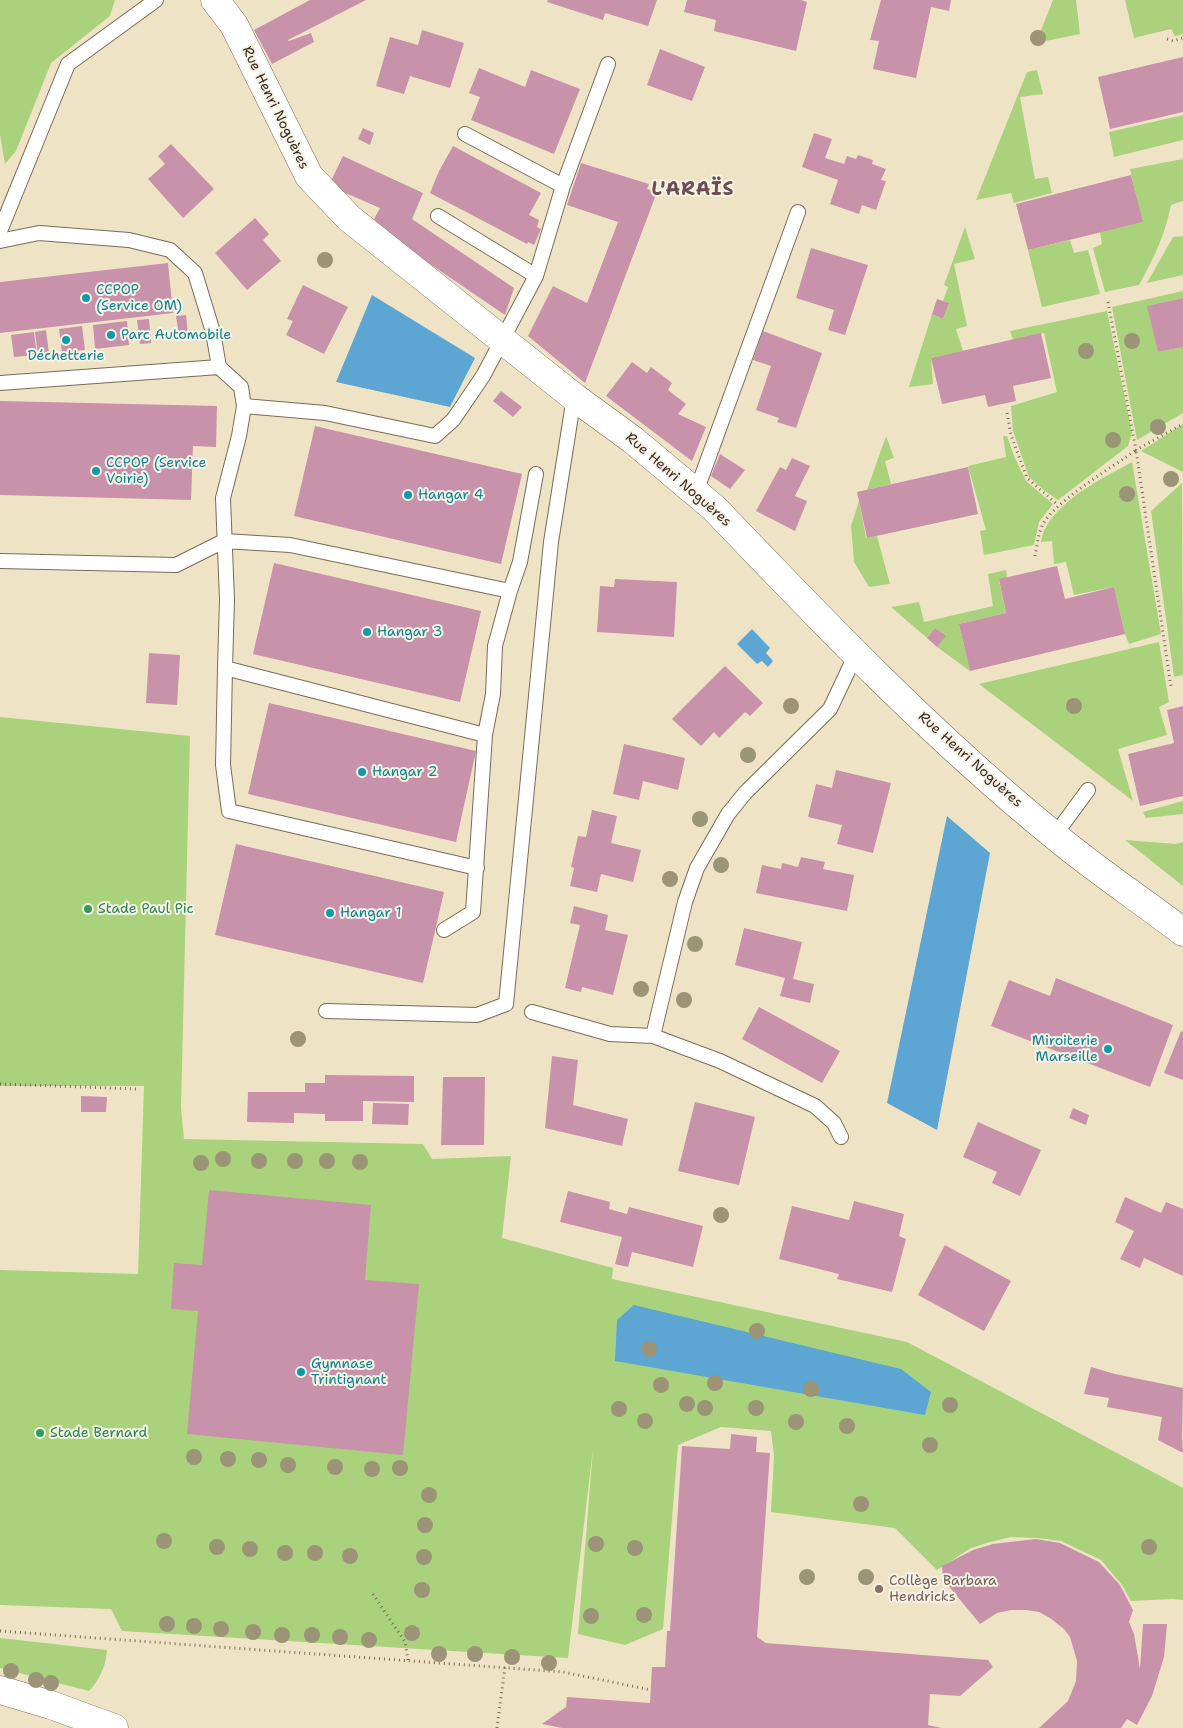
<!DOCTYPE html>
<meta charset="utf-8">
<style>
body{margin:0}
canvas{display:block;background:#efe3c5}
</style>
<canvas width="1183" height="1728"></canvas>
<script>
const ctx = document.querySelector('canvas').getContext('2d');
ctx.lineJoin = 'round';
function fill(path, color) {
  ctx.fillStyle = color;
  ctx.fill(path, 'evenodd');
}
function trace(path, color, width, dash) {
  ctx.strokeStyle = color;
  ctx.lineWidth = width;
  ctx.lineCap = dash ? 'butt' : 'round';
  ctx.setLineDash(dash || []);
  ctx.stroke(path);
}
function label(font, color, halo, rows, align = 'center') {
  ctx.font = font + ' "Shantell Sans",sans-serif';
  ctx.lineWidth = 4;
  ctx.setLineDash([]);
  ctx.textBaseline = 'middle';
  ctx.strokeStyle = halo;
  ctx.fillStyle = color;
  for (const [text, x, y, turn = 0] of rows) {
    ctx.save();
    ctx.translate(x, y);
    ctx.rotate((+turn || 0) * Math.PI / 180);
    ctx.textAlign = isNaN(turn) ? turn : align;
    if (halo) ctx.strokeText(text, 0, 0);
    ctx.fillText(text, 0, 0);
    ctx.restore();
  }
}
fill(new Path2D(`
 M0 0H115L110 16 51 63 16 151 5 164 0 135Z
 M1053 0H1076L1080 34 1036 43Z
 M1125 0H1183V34L1175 36 1171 29 1134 38Z
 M1037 70 1043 94 1020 97 1035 179 1048 177 1052 193 1014 203 1011 193 976 200 1027 72Z
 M1183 115V140L1114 157 1109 132Z
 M1183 159V201L1171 205C1165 235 1154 258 1139 285L1105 292 1093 248 1102 244 1100 232 1142 222 1130 169Z
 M965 227 975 259 954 264 967 326 956 329 963 351 931 358 933 384 909 387 932 314 943 319 949 303 943 301 948 287 944 285Z
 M1183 236V275L1147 283 1173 237Z
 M1070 240 1074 253 1088 250 1100 294 1042 307 1028 250Z
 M1183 291V298L1148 306 1158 352 1183 347V413L1137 440 1112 307Z
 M1107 311 1132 433 1128 446 1058 500 1045 491 1029 477 1013 431 1011 406 1057 392 1044 333 1013 340 1010 331Z
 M1183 424V472L1141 451Z
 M886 436 894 458 885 461 891 484 867 490Z
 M1003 436H1007L1014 456 1026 481 1053 504 1039 522 1034 545 984 555 980 531 986 530 968 466 1006 457Z
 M1132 462 1161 634 1129 644 1125 634 1114 587 1074 595 1066 562 1054 564 1052 541 1041 542C1042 537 1043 531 1046 527 1063 497 1103 478 1132 462Z
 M1182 483 1183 675 1174 677 1151 511Z
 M859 501 866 538 877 536 890 584 869 587 854 562 851 526Z
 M1006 570 1007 577 999 580 1006 613 959 624 970 671 937 647 945 636 935 628 927 638 891 607 919 602 924 622 993 606 988 574Z
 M1159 642 1169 702 1159 707 1167 735 1118 749 1133 801 979 684Z
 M0 717 190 736 181 1108 184 1139 423 1144 432 1159 511 1156 502 1238 613 1268 612 1279 907 1342 1183 1488V1600L1173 1599 1131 1601 1122 1585 1101 1560 1061 1541 1037 1538 1011 1537 990 1542 971 1548 937 1570 895 1528 771 1512 774 1456 771 1431 721 1427 678 1445 663 1629 625 1645 578 1634 593 1449 568 1658 122 1631 111 1609 0 1605V1270L138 1274 144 1086H0Z
 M1183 801V814L1146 818 1143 812Z
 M1125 840 1175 844 1183 842V886Z
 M0 1638 107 1650C106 1666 100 1679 89 1691L0 1668Z`), '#aad27d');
fill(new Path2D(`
 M372 295 475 358 450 407 336 382Z
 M752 629 770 648 766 653 773 661 768 667 762 661 757 664 737 644Z
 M947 816 990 853 937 1130 887 1103Z
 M634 1305 901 1369 931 1392 925 1415 615 1361 617 1320Z`), '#5da5d3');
fill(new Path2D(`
 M310 0H366L288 40 289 41 311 33 314 42 272 64 254 30Z
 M548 0H657L648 26 605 13 603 20 547 2Z
 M687 0H801L807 2 796 51 714 31 716 20 684 12Z
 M881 0H951L949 11 931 7 916 78 873 69 879 41 870 40Z
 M422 30 464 43 450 88 410 76 404 94 376 86 390 37 418 45Z
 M660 49 705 67 692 101 647 85Z
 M1183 57V112L1110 129 1098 77Z
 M479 68 525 87 531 70 580 89 554 154 471 120 480 97 469 93Z
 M363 128 374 133 370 145 358 139Z
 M814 133 832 139 825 158 844 164 847 156 856 159 858 155 873 160 872 164 886 169 881 180 886 181 876 210 862 205 859 214 830 204 838 180 802 167Z
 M171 144 214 189 183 218 148 179 165 164 158 156Z
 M453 146 541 193 529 215 539 220 537 227 541 229 534 245 528 242 527 244 430 193 439 171Z
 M343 156 423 193 412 219 514 288 505 315 408 249 373 221 380 208 343 192 331 181Z
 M581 163 649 184 647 189 657 192 585 383 528 336 553 286 587 303 618 222 567 205Z
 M1131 175 1143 222 1028 250 1016 204Z
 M255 218 269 234 263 240 281 261 247 290 215 253Z
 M811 248 868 265 845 335 828 330 834 310 796 298Z
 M168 263 173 313 0 333V282Z
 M303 285 348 307 324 354 286 335 293 321 287 319Z
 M1183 298V347L1158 352 1147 306Z
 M937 299 949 303 943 319 932 314Z
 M186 315 188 334 179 335 176 316Z
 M149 319 151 343 140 344 137 320Z
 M127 321 129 345 95 349 93 325Z
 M82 326 85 350 62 352 59 329Z
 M46 330 49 354 38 355 35 332Z
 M763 331 822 353 796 428 777 422 779 418 756 410 771 366 753 360Z
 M34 332 37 355 14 357 11 335Z
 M1041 333 1051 378 1013 386 1016 401 988 407 985 395 942 404 931 358Z
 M632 362 647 373 651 367 672 383 668 390 686 404 678 414 706 427 692 461 606 396Z
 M501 391 522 407 513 417 493 401Z
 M0 401 217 406 216 447 193 446 191 500 0 495Z
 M315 426 522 474 501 564 294 516Z
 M720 454 745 470 730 489 711 476Z
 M792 458 810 466 795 496 807 501 795 531 756 511 780 467 786 470Z
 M968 467 978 514 867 538 857 492Z
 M274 563 481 611 460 702 253 654Z
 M1057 566 1065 599 1114 587 1125 634 970 671 959 624 1006 613 999 579Z
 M615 579 677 582 674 637 597 632 600 586 614 587Z
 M935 628 946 636 937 647 927 638Z
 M149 653 180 655 177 705 146 703Z
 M725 666 763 703 750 716 745 712 719 738 714 732 701 746 672 719Z
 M269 703 476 751 456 842 248 794Z
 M1183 706V796L1140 806 1128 754 1174 743 1167 710Z
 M624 744 685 758 678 790 643 781 639 800 613 794Z
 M836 770 891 783 873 853 837 844 842 825 808 817 816 784 832 788Z
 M592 810 617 816 611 843 641 850 633 882 601 874 597 892 570 886 574 868 571 867 578 836 586 837Z
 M236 844 444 892 423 983 215 935Z
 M801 857 825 862 823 869 854 875 847 911 756 893 762 865 781 869 782 863 798 867Z
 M574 906 608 915 605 930 628 935 613 995 582 987 581 992 565 988 580 925 570 923Z
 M744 928 802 942 793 979 814 984 810 1003 780 996 785 978 735 965Z
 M1056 978 1173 1025 1150 1087 991 1026 1009 980 1050 996Z
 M759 1007 840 1051 822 1083 742 1039Z
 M1181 1031 1183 1032V1080L1164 1073Z
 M552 1056 578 1060 573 1105 628 1119 622 1146 545 1128Z
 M325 1075 414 1076V1102L363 1101V1121H325V1114L294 1113V1123L247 1122 248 1092H305V1083H325Z
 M443 1077H485L484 1145H441Z
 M81 1096 107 1097 106 1112H81Z
 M695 1102 755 1117 739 1185 678 1171Z
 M373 1103 409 1104 408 1125 372 1124Z
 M1073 1108 1089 1115 1086 1125 1069 1118Z
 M978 1122 1041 1150 1020 1196 992 1183 997 1172 963 1157Z
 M209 1190 371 1205 365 1280 419 1284 403 1455 187 1434 198 1311 171 1309 174 1263 202 1265Z
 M568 1191 610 1202 609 1209 627 1214 629 1207 703 1226 693 1267 632 1252 628 1267 615 1264 622 1237 560 1222Z
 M1125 1197 1161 1213 1166 1202 1183 1209V1276L1144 1258 1140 1268 1120 1259 1134 1231 1115 1222Z
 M854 1201 904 1214 899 1236 906 1239 892 1292 837 1279 839 1274 779 1259 792 1206 849 1220Z
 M945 1245 1011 1281 984 1331 918 1295Z
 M1091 1367 1115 1374 1183 1388 1182 1436 1183 1453 1158 1440 1162 1417 1107 1407 1109 1398 1084 1394Z
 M731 1434 757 1437 756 1452 770 1453 757 1637 766 1643 988 1660 993 1667 960 1696 930 1694 928 1725 942 1728H562L542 1724 566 1707 567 1697 650 1703 652 1667H665L667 1631H670L682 1446 730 1449Z
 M1036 1539 1060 1543 1099 1562 1120 1585 1133 1610 1129 1622 1134 1634 1140 1669 1143 1624H1167L1164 1657 1152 1696 1137 1725 1127 1719 1121 1728H1039L1068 1701 1076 1681 1077 1661 1070 1637 1064 1629 1050 1618 1039 1612 1026 1610H1011L997 1613 980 1624 943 1579 942 1566 973 1550 993 1544Z`), '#c992ab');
const service = new Path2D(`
 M465 134 563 186
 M438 216 536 276
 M0 231 68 64 156 0
 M0 241 39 233 129 240 170 250 195 273 213 332 219 367
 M0 383 219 367 241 387 244 406 239 436 223 498 227 600 225 668 485 735 473 912 444 930
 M244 406 325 413 435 436 453 420 483 376 536 276 563 186 608 64
 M696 492 798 212
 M0 561 176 565 224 541 290 545 510 591 495 646 493 694 485 735
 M510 591 520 562 536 474
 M225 668 223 765 229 811 477 868
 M1056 837 1063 824 1088 790
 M326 1011 477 1015 506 1004 551 542 574 397
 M532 1012 610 1034 653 1036
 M841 1137 834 1123 815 1106 720 1061 653 1036 685 902 697 868 728 814 745 793 830 709 856 654`);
const minor = new Path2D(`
 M215 0 234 25 309 176 349 218 574 397 633 440 714 508C823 622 933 737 1055 836 1096 870 1141 900 1183 932
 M0 1690 51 1705 114 1728`);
trace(service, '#7a6b58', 16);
trace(minor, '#7a6b58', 29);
trace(new Path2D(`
 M1167 39 1173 41 1183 38
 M1108 302 1136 450 1183 424
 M1007 413 1011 435 1027 478 1058 505
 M1035 556C1037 546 1038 535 1042 526 1053 502 1113 467 1136 450L1171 687
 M0 1084 138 1089
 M373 1594 405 1642 408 1660
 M0 1631 563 1672 651 1690
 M497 1728 505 1667`), '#7a6b58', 3, [1, 4]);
trace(service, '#fff', 14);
trace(minor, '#fff', 28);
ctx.fillStyle = '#9b9476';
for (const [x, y] of [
 [1038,38],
 [325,260],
 [1132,341],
 [1086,351],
 [1158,427],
 [1113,440],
 [1171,479],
 [1127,494],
 [791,706],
 [1074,706],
 [748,755],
 [700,819],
 [721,865],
 [670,879],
 [695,944],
 [641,989],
 [684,1000],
 [298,1039],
 [223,1159],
 [259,1161],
 [295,1161],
 [327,1161],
 [360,1162],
 [201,1163],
 [721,1215],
 [757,1331],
 [649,1349],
 [715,1383],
 [661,1385],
 [811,1389],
 [687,1404],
 [950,1405],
 [705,1408],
 [756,1408],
 [619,1409],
 [645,1421],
 [796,1422],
 [847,1426],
 [930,1445],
 [194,1457],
 [228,1459],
 [259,1460],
 [288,1465],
 [335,1467],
 [400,1468],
 [372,1469],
 [429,1495],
 [861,1504],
 [425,1525],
 [164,1541],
 [596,1544],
 [217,1547],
 [1149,1547],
 [635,1548],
 [250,1549],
 [285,1553],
 [315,1553],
 [350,1556],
 [424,1557],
 [807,1577],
 [866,1577],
 [422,1590],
 [644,1615],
 [591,1616],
 [167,1624],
 [194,1626],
 [221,1629],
 [253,1632],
 [412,1633],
 [282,1635],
 [312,1635],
 [340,1637],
 [369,1640],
 [439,1654],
 [475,1654],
 [512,1657],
 [549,1663],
 [11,1671],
 [36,1680],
 [51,1683]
]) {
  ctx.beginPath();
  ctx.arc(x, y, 8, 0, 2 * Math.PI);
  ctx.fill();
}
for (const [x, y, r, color] of [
 [86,298,5,"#0f9aa8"],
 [111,335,5,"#0f9aa8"],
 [66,340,5,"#0f9aa8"],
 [96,471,5,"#0f9aa8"],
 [408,495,5,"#0f9aa8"],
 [367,632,5,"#0f9aa8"],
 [362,772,5,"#0f9aa8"],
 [88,909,5,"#2e9e5b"],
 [330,913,5,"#0f9aa8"],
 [1108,1049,5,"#0f9aa8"],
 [301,1372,5,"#0f9aa8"],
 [40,1433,5,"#2e9e5b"],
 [879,1589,5,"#8d6e63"]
]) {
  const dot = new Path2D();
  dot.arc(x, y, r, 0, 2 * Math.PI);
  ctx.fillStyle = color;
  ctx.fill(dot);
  trace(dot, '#f7f3e8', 2);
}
label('14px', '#3b2a1e', '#f7f3e8', [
 ["Rue Henri Noguères",275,108,64],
 ["Rue Henri Noguères",678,480,41],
 ["Rue Henri Noguères",970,760,42]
]);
label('14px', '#0d838f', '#f7f3e8', [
 ["CCPOP",96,290],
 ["(Service OM)",96,306],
 ["Parc Automobile",121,335],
 ["Déchetterie",66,356,"center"],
 ["CCPOP (Service",106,463],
 ["Voirie)",106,479],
 ["Hangar 4",418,495],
 ["Hangar 3",377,632],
 ["Hangar 2",372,772],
 ["Hangar 1",340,913],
 ["Miroiterie",1098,1041,"right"],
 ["Marseille",1098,1057,"right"],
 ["Gymnase",311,1364],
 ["Trintignant",311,1380]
], 'left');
label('14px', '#27864d', '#f7f3e8', [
 ["Stade Paul Pic",98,909],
 ["Stade Bernard",50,1433]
], 'left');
label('14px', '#785e54', '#f7f3e8', [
 ["Collège Barbara",889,1581],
 ["Hendricks",889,1597]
], 'left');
ctx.letterSpacing = '1px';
label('bold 19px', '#6d4e4f', '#f7f3e8', [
 ["L'ARAÏS",693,190]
]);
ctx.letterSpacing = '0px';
</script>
